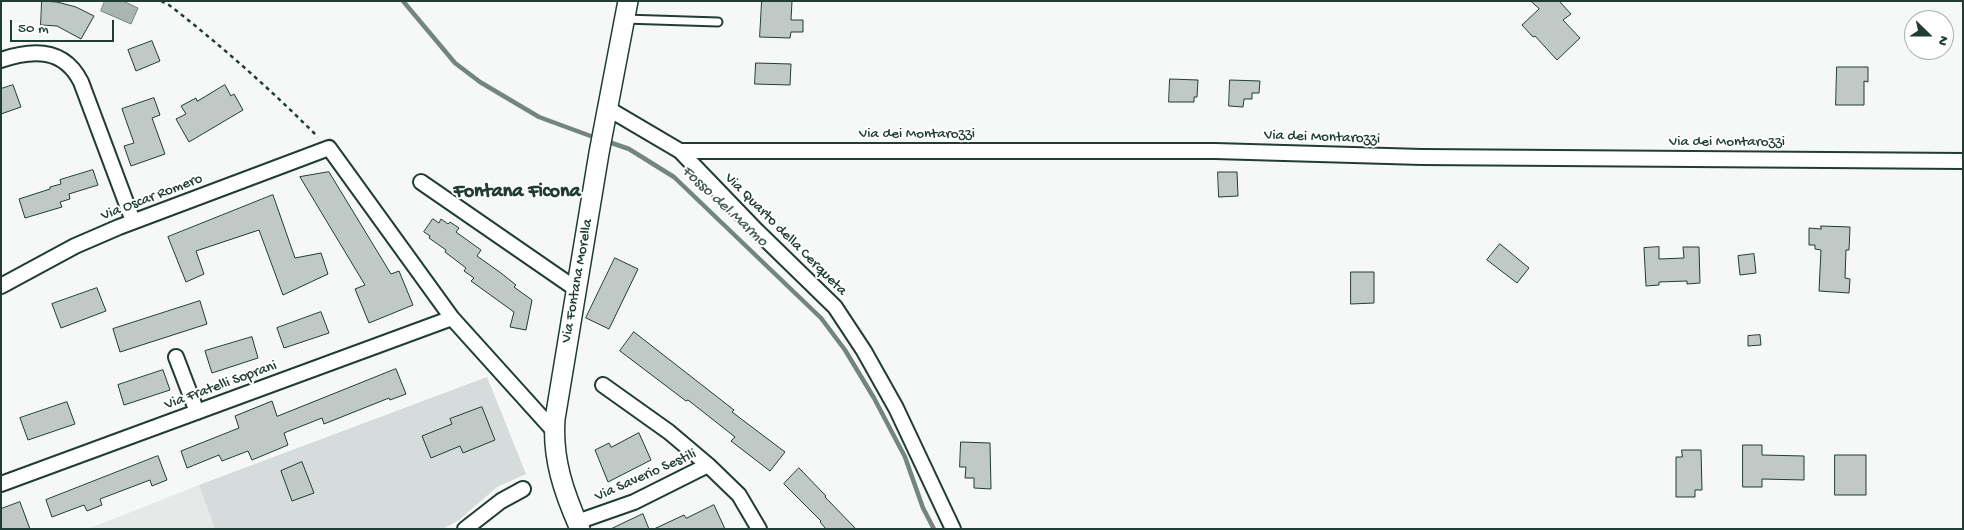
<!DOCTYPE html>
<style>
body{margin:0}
#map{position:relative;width:1964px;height:530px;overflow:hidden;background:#f6f7f7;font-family:"Gochi Hand",sans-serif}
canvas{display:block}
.frame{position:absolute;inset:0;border:2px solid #1f3d34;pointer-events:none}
.north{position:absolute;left:1904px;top:10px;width:50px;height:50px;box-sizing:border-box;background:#fff;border:1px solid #a5b1ae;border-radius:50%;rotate:112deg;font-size:14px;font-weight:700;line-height:20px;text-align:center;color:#1f3d34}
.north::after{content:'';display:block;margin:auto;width:18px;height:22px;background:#1f3d34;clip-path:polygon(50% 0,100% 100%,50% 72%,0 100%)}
.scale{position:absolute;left:10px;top:20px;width:104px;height:22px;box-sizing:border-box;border:2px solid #1f3d34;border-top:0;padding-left:6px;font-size:15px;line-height:18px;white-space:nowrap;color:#1f3d34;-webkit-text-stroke:4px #fff;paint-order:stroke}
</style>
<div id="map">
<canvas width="1964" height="530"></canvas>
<div class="frame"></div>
<div class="north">N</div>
<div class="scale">50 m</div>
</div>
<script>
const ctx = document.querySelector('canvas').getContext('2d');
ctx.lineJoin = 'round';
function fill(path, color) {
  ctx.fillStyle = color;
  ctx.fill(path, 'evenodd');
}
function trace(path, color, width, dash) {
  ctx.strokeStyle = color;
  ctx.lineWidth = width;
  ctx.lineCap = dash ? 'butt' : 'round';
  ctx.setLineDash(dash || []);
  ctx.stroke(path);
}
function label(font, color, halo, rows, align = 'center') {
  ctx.font = font + ' "Gochi Hand",sans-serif';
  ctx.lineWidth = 4;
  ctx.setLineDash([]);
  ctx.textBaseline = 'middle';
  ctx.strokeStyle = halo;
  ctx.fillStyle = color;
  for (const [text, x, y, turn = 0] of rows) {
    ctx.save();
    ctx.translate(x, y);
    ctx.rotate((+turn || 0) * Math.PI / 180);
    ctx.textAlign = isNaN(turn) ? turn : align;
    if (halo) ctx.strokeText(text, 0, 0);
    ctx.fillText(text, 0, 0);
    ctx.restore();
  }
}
fill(new Path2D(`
 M199 485 215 529H88Z`), '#e6e9e8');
fill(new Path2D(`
 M487 377 526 474 497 487 459 520 443 529H215L199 485Z`), '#d6dcdb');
const water = new Path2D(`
 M105 1H123L138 8 131 24 101 11Z`);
fill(water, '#aab5b1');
trace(water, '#72857f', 1);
trace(new Path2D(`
 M403 1 455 63 480 82 539 117 596 138
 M606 141 629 149 674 177 821 318 845 350 874 398 905 457 923 508 934 529`), '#72857f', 4.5);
const building = new Path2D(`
 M42 1 57 2 76 7 94 16 81 39 57 26 41 25Z
 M762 1H792L791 20H803V32H791L790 38 760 37Z
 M1531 1H1559L1571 14 1563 20 1580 38 1557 60 1535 36 1533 37 1522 25 1539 9Z
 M152 41 160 61 136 71 128 50Z
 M756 63 791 64 790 85 755 84Z
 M1837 67H1868V82L1864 81V105H1836Z
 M1170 79 1198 80 1197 97H1194V102H1169Z
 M1230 80 1260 81 1259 93H1252V99H1244L1243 107 1229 106Z
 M13 85 21 107 1 114V89Z
 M225 85 231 96 234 94 243 110 189 142 176 119 186 114 181 106 196 98 197 101Z
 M154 98 160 115 152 118 165 154 131 166 124 146 134 143 122 109Z
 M93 170 98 185 69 194 70 199 60 202 62 207 25 218 19 199 50 189V187L61 184 60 180Z
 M329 172 391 274 399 271 413 305 369 323 355 289 365 285 300 177Z
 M1218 172H1237L1238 196 1219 197Z
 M273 195 295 258 321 253 328 274 283 295 259 230 196 251 204 274 186 282 168 237Z
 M433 219 439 223 441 219 448 224 450 222 459 228 456 232 481 250 477 256 501 273 516 285 514 287 532 300 526 330 510 327 514 312 471 281 474 278 464 271 466 268 445 252 446 250 429 238 430 236 424 232Z
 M1821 226 1850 227 1849 250H1846L1845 278 1850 279 1849 293 1819 291 1821 250 1815 249V245H1809V228L1821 229Z
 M1500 244 1529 268 1517 283 1487 260Z
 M1659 247V259L1684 258 1683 247H1699L1700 283 1687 284V281L1659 282V285L1646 286 1644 248Z
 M1754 254 1756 273 1740 275 1738 256Z
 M615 258 638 269 609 329 586 318Z
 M1351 272H1374V303L1351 304Z
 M97 288 106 311 61 328 52 304Z
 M200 301 207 324 120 352 113 329Z
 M321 312 329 333 284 348 277 328Z
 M634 332 734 410 732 412 785 452 770 471 731 441 735 437 688 400 686 401 620 351Z
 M1760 335 1761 345 1748 346V336Z
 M252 337 258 358 212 373 205 351Z
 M396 369 406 394 390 400 389 398 324 424 322 418 284 433 288 445 252 460 248 451 222 461 219 455 187 468 181 451 239 428 235 416 272 401 277 416Z
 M163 370 170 390 124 405 118 385Z
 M67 402 75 424 28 440 20 418Z
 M482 407 495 440 463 453 460 446 431 458 422 436 452 424 450 419Z
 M639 433 651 460 608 482 595 450 609 443 611 447Z
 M961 442 990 443 991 489 974 488V478H965L966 467H960Z
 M1743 445H1762V455L1804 456V480L1762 479V487H1743Z
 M1682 450H1701L1702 490H1695V497H1676V457H1682Z
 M1835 455H1866V495H1835Z
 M158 456 167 480 152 486 150 480 100 499 102 505 87 511 84 505 52 517 46 500Z
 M302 462 314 493 292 501 281 471Z
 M799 468 826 496 825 497 856 529H826L820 522 821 521 784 484Z
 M20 502 30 529H1V509Z
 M714 505 725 529H654L684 515 686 518Z
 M643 514 649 529H611Z`);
fill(building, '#c0c9c6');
trace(building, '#1f3d34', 1);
const lane = new Path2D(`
 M624 19 718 22`);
const street = new Path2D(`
 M1 60C33 49 64 48 81 82L133 221
 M607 108 680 151 756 230 835 307 864 351 896 408 953 529
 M680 151H1215L1422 157 1963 161
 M421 182 576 289
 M1 286 75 246 119 227 329 148 452 318 554 431
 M176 357 197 412
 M603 385 669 432 708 465
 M1 484 452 318
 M577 522 634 502 708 465 739 495 759 529
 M465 529 501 501 523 489`);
const secondary = new Path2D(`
 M580 529C564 493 552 459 555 419L599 153 628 1`);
trace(lane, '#1f3d34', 11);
trace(street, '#1f3d34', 18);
trace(secondary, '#1f3d34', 22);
trace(new Path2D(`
 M161 1 169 5C222 46 271 90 318 137`), '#1f3d34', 2.5, [4, 4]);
trace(lane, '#fff', 7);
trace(street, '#fff', 14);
trace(secondary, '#fff', 19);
label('15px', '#1f3d34', '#fff', [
 ["Via dei Montarozzi",917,135],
 ["Via dei Montarozzi",1322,138,2],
 ["Via dei Montarozzi",1727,143],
 ["Via Oscar Romero",152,198,-21],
 ["Via Quarto della Cerqueta",785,235,45],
 ["Via Fontana Morella",578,281,-80],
 ["Via Fratelli Soprani",221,386,-20],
 ["Via Saverio Sestili",646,476,-24]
]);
label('italic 16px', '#49615a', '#fff', [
 ["Fosso del Marmo",724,207,43]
]);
label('bold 20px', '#1f3d34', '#fff', [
 ["Fontana Ficona",517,193]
]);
</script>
